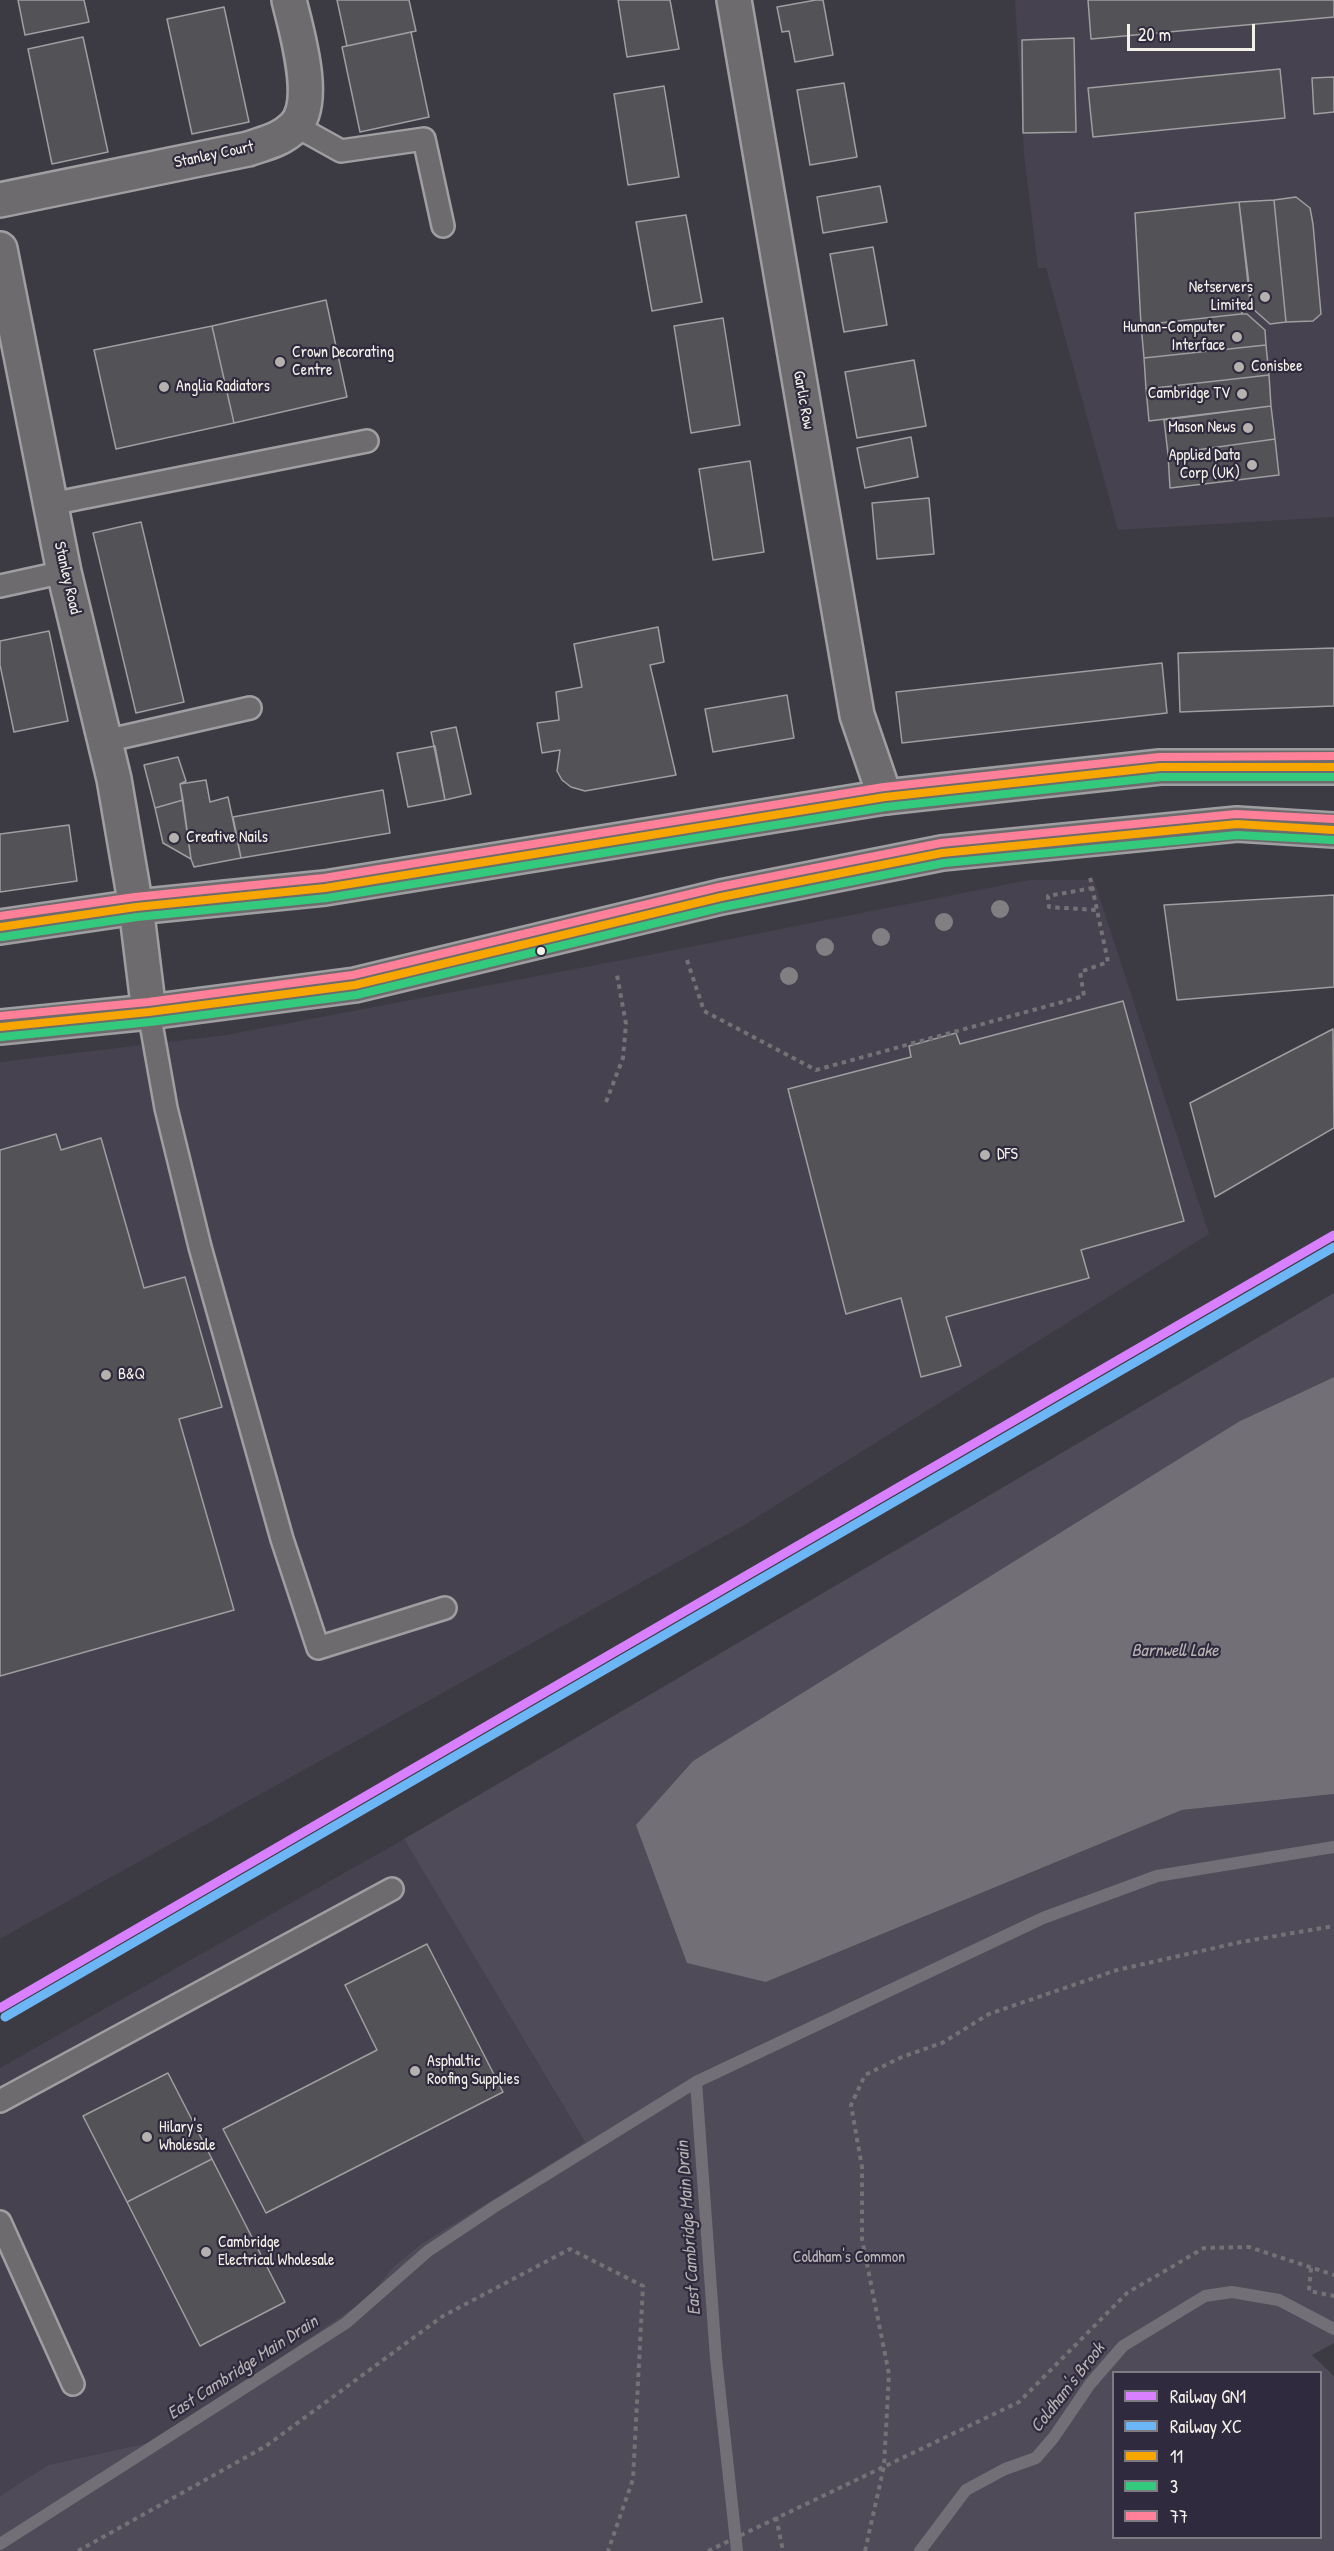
<!DOCTYPE html>
<style>
body{margin:0}
#map{position:relative;width:1334px;height:2551px;overflow:hidden;background:#3c3a43;font-family:"Patrick Hand",sans-serif}
canvas{display:block}
.legend{position:absolute;left:1112px;top:2371px;width:210px;height:168px;box-sizing:border-box;background:#2f2a3d;border:2px solid #7e7a81;margin:0;padding:8px 10px;list-style:none;font-size:18px;color:#f4f1e8}
.legend li{display:flex;align-items:center;gap:12px;height:30px}
.legend b{width:30px;border:2px solid #7e7a81}
.scale{position:absolute;left:1127px;top:24px;width:128px;height:27px;box-sizing:border-box;border:3px solid #f4f1e8;border-top:0;padding-left:8px;font-size:18px;line-height:21px;white-space:nowrap;color:#f4f1e8;-webkit-text-stroke:4px #2f2a3d;paint-order:stroke}
</style>
<div id="map">
<canvas width="1334" height="2551"></canvas>
<ul class="legend">
<li><b style="height:8px;background:#d880ff"></b>Railway GN1</li>
<li><b style="height:8px;background:#6db6f5"></b>Railway XC</li>
<li><b style="height:8px;background:#f7a600"></b>11</li>
<li><b style="height:8px;background:#33ca7d"></b>3</li>
<li><b style="height:8px;background:#ff8098"></b>77</li>
</ul>
<div class="scale">20 m</div>
</div>
<script>
const ctx = document.querySelector('canvas').getContext('2d');
ctx.lineJoin = 'round';
function fill(path, color) {
  ctx.fillStyle = color;
  ctx.fill(path, 'evenodd');
}
function trace(path, color, width, dash) {
  ctx.strokeStyle = color;
  ctx.lineWidth = width;
  ctx.lineCap = dash ? 'butt' : 'round';
  ctx.setLineDash(dash || []);
  ctx.stroke(path);
}
function label(font, color, halo, rows, align = 'center') {
  ctx.font = font + ' "Patrick Hand",sans-serif';
  ctx.lineWidth = 4.5;
  ctx.setLineDash([]);
  ctx.textBaseline = 'middle';
  ctx.strokeStyle = halo;
  ctx.fillStyle = color;
  for (const [text, x, y, turn = 0] of rows) {
    ctx.save();
    ctx.translate(x, y);
    ctx.rotate((+turn || 0) * Math.PI / 180);
    ctx.textAlign = isNaN(turn) ? turn : align;
    if (halo) ctx.strokeText(text, 0, 0);
    ctx.fillText(text, 0, 0);
    ctx.restore();
  }
}
fill(new Path2D(`
 M1015 0H1334V517L1118 530 1046 268H1038L1024 154Z
 M1029 880H1094L1209 1234 746 1524 0 1939V1062L226 1035 659 953Z
 M404 1839 585 2142 421 2244 392 2268 368 2298 157 2441 48 2465 0 2496V2068Z`), '#464250');
fill(new Path2D(`
 M1334 1293V1377L1240 1421 766 1982 1182 1810 1334 1794V2343L1312 2355 1334 2376V2551H0V2496L48 2465 157 2441 368 2298 392 2268 421 2244 585 2142 404 1839ZM1114 2372H1320V2538H1114Z`), '#504b59');
fill(new Path2D(`
 M1334 1377V1794L1182 1810 766 1982 687 1963 636 1825 693 1761 1240 1421Z`), '#736f76');
trace(new Path2D(`
 M696 2082 716 2358 737 2551
 M0 2544 346 2323 428 2251 494 2207 696 2082 1043 1918 1157 1876 1334 1847
 M920 2551 966 2490 1005 2469 1036 2458 1054 2437 1090 2384 1123 2346 1205 2296 1232 2292 1279 2300 1334 2329`), '#736f76', 12);
const building = new Path2D(`
 M18 0H84L89 22 25 35Z
 M337 0H409L416 31 347 46Z
 M618 0H670L679 49 627 57Z
 M816 0H823L833 55 795 62 789 31 782 32 777 7Z
 M1088 0H1334V17L1091 39Z
 M224 7 249 122 192 134 167 19Z
 M411 32 429 117 360 132 342 47Z
 M83 37 108 152 52 164 28 49Z
 M1074 38 1076 132 1023 133 1022 40Z
 M1280 69 1285 118 1093 137 1088 88Z
 M1334 77V112L1314 114 1312 78Z
 M844 83 857 157 810 165 797 90Z
 M664 86 679 177 628 185 614 94Z
 M880 186 887 222 823 233 817 197Z
 M1296 197 1310 208 1313 224 1321 314 1313 321 1286 322 1274 200Z
 M1274 200 1286 322 1270 324 1252 308 1239 202Z
 M1239 202 1250 302 1241 314 1141 325 1135 213Z
 M686 215 702 302 652 311 636 222Z
 M873 247 887 325 844 332 830 254Z
 M326 300 347 397 234 423 212 326Z
 M1241 314H1247L1265 330 1266 345 1144 358 1141 325Z
 M723 318 740 425 691 433 674 326Z
 M212 326 234 423 116 449 94 350Z
 M1266 345 1269 375 1146 389 1144 358Z
 M914 360 926 426 857 438 845 372Z
 M1269 375 1271 406 1149 421 1146 389Z
 M1271 406 1275 439 1168 454 1164 420Z
 M911 437 918 477 865 488 857 448Z
 M1275 439 1279 475 1170 488 1168 454Z
 M750 461 764 552 713 560 699 469Z
 M929 498 934 554 877 559 872 503Z
 M141 522 184 702 136 713 93 533Z
 M658 627 664 662 650 665 676 775 585 791 571 787 562 780 557 771 560 750 542 753 537 723 559 720 556 692 582 687 574 644Z
 M49 631 68 721 14 732 0 665V641Z
 M1334 648V706L1180 712 1178 653Z
 M1162 663 1167 713 902 743 896 692Z
 M787 695 794 738 713 752 705 709Z
 M456 727 471 794 445 800 431 732Z
 M435 746 445 800 408 807 397 753Z
 M178 757 186 781 180 784 183 800 155 808 144 765Z
 M206 780 210 802 228 797 241 858 194 867 191 859 180 784Z
 M383 790 390 833 241 858 233 817Z
 M183 800 191 859 163 843 155 808Z
 M69 825 77 881 0 892V834Z
 M1334 895V987L1177 1000 1164 905Z
 M1123 1001 1184 1221 1081 1250 1089 1278 946 1317 961 1366 921 1377 901 1298 846 1314 788 1089 911 1057 909 1046 956 1033 960 1044Z
 M1333 1029 1334 1128 1215 1197 1190 1103Z
 M56 1134 61 1150 101 1138 144 1288 185 1277 222 1407 179 1419 234 1610 0 1676V1150Z
 M427 1944 503 2092 266 2213 223 2129 377 2050 345 1985Z
 M168 2073 212 2159 127 2202 83 2116Z
 M212 2159 285 2302 200 2346 127 2202Z`);
fill(building, '#535257');
trace(building, '#9f9ea0', 1.5);
const service = new Path2D(`
 M296 126 341 151 424 139 443 226
 M51 504 367 441
 M0 586 64 572
 M105 741 250 708
 M149 1012 166 1108 200 1247 282 1539 318 1648 445 1608
 M0 2101 392 1889
 M0 2222 73 2384`);
const minor = new Path2D(`
 M734 0 857 715 885 797
 M0 200 248 149C265 143 281 140 294 127 319 103 296 30 289 0
 M0 249 64 572 114 779 136 907 149 1012`);
const primary = new Path2D(`
 M0 927 136 907 325 888 885 797 1160 767H1334
 M0 1027 149 1012 355 985 721 897 942 853 1237 824 1334 830`);
trace(service, '#9f9ea0', 26);
trace(minor, '#9f9ea0', 38);
trace(primary, '#9f9ea0', 38);
trace(new Path2D(`
 M1093 888 1048 896 1049 907 1096 910
 M687 960 704 1011 816 1070 1084 996 1080 972 1108 962 1090 877
 M606 1102 623 1058 626 1024 617 975
 M1311 2268 1309 2291 1334 2296
 M776 2517 783 2551
 M78 2551 266 2446 443 2316 570 2249 643 2286 633 2479 608 2551
 M708 2551 1019 2402 1127 2293 1204 2248 1249 2247 1334 2275
 M865 2551 884 2466 889 2374 862 2239V2167L851 2105 865 2075 902 2057 942 2043 989 2014 1117 1970 1241 1942 1334 1926`), '#747276', 4, [4.5, 4.5]);
trace(service, '#6e6b6e', 21);
trace(minor, '#6e6b6e', 33);
trace(primary, '#6e6b6e', 33);
trace(new Path2D(`
 M0 927 136 907 325 888 885 797 1160 767H1334
 M0 1027 149 1012 355 985 721 897 942 853 1237 824 1334 830`), '#f7a600', 8);
trace(new Path2D(`
 M2 937 137 917 327 898 886 807 1161 777H1334
 M1 1037 150 1022 356 995 723 907 944 863 1237 835 1333 840`), '#33ca7d', 8);
trace(new Path2D(`
 M0 916 135 897 324 878 884 787 1159 757 1334 756
 M0 1016 148 1002 353 975 719 887 941 843 1236 814 1334 819`), '#ff8098', 8);
trace(new Path2D(`
 M0 2008 1334 1235`), '#d880ff', 9);
trace(new Path2D(`
 M5 2017 1334 1247`), '#6db6f5', 9);
ctx.fillStyle = '#827f83';
for (const [x, y] of [
 [1000,909],
 [944,922],
 [881,937],
 [825,947],
 [789,976]
]) {
  ctx.beginPath();
  ctx.arc(x, y, 9, 0, 2 * Math.PI);
  ctx.fill();
}
for (const [x, y, r, color] of [
 [1265,297,6,"#b4b1ae"],
 [1237,337,6,"#b4b1ae"],
 [280,362,6,"#b4b1ae"],
 [1239,367,6,"#b4b1ae"],
 [164,387,6,"#b4b1ae"],
 [1242,394,6,"#b4b1ae"],
 [1248,428,6,"#b4b1ae"],
 [1252,465,6,"#b4b1ae"],
 [174,838,6,"#b4b1ae"],
 [541,951,5,"#f4f1e8"],
 [985,1155,6,"#b4b1ae"],
 [106,1375,6,"#b4b1ae"],
 [415,2071,6,"#b4b1ae"],
 [147,2137,6,"#b4b1ae"],
 [206,2252,6,"#b4b1ae"]
]) {
  const dot = new Path2D();
  dot.arc(x, y, r, 0, 2 * Math.PI);
  ctx.fillStyle = color;
  ctx.fill(dot);
  trace(dot, '#2f2a3d', 2);
}
label('16px', '#f4f1e8', '#2f2a3d', [
 ["Stanley Court",214,155,-12],
 ["Garlic Row",803,400,80],
 ["Stanley Road",67,578,77]
]);
label('16px', '#f4f1e8', '#2f2a3d', [
 ["Netservers",1253,288,"right"],
 ["Limited",1253,306,"right"],
 ["Human-Computer",1225,328,"right"],
 ["Interface",1225,346,"right"],
 ["Crown Decorating",292,353],
 ["Centre",292,371],
 ["Conisbee",1251,367],
 ["Anglia Radiators",176,387],
 ["Cambridge TV",1230,394,"right"],
 ["Mason News",1236,428,"right"],
 ["Applied Data",1240,456,"right"],
 ["Corp (UK)",1240,474,"right"],
 ["Creative Nails",186,838],
 ["DFS",997,1155],
 ["B&Q",118,1375],
 ["Asphaltic",427,2062],
 ["Roofing Supplies",427,2080],
 ["Hilary's",159,2128],
 ["Wholesale",159,2146],
 ["Cambridge",218,2243],
 ["Electrical Wholesale",218,2261]
], 'left');
label('16px', '#bcb8b7', '#2f2a3d', [
 ["Coldham's Common",849,2258]
]);
label('italic 18px', '#b6b2b2', '#2f2a3d', [
 ["Barnwell Lake",1175,1651],
 ["East Cambridge Main Drain",689,2228,-94],
 ["East Cambridge Main Drain",243,2368,-33],
 ["Coldham's Brook",1068,2388,-52]
]);
</script>
